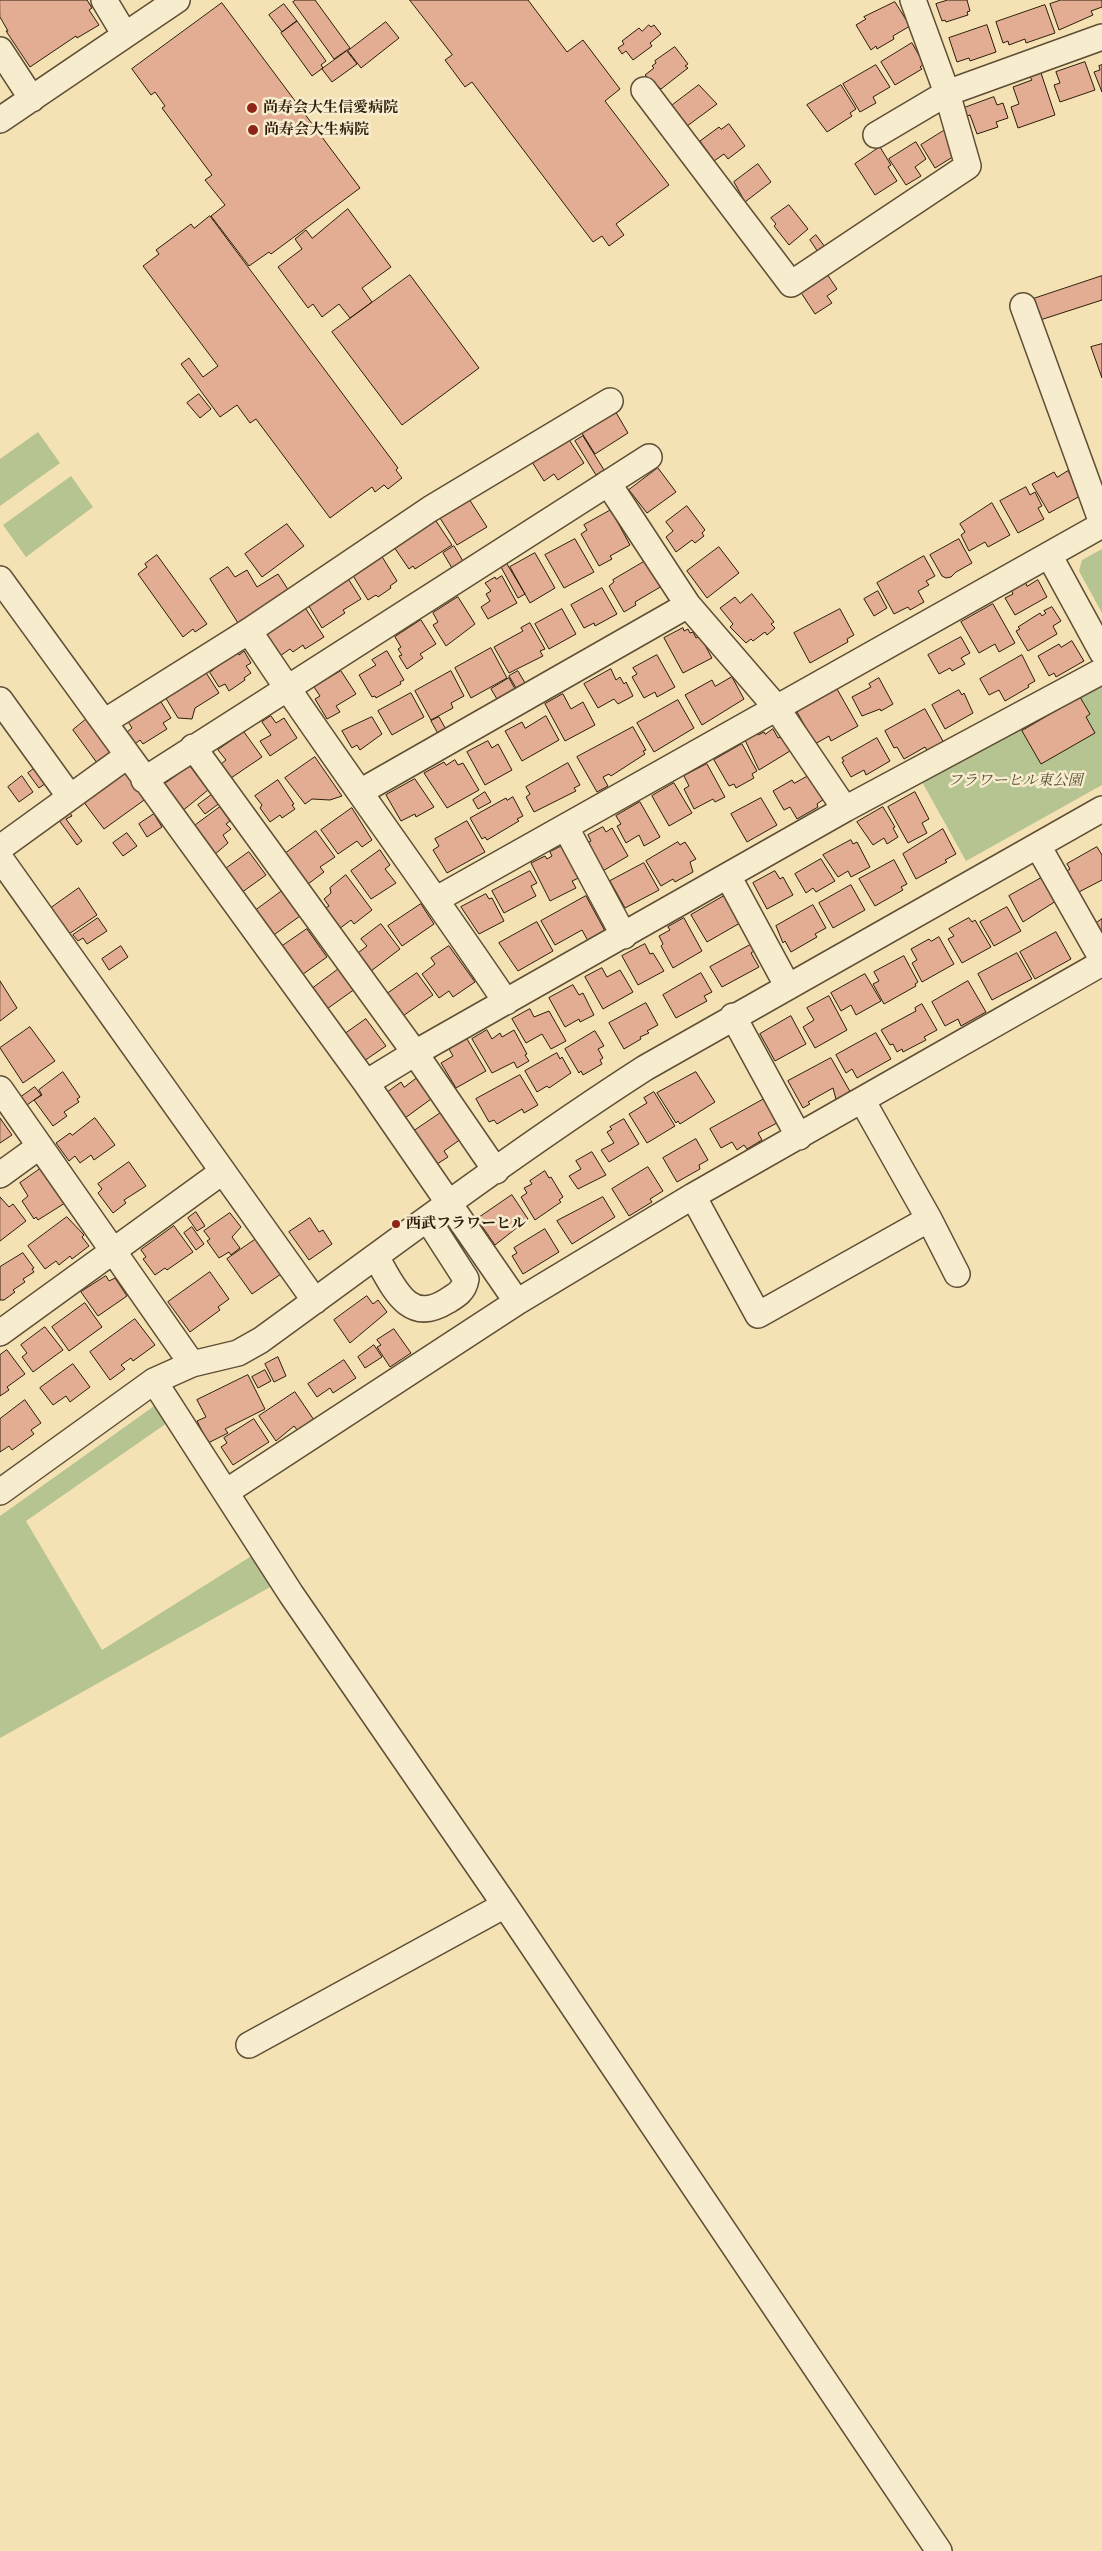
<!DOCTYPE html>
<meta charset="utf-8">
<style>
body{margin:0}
canvas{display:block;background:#f4e2b4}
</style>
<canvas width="1102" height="2551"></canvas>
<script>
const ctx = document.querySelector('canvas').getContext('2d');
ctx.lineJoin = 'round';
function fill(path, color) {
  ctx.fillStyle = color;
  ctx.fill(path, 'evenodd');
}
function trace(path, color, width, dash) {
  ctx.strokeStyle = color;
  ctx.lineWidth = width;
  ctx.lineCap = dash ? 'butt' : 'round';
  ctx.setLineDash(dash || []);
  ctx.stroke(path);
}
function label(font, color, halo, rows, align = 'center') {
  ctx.font = font + ' "IM FELL Great Primer","Noto Serif JP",serif';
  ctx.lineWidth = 5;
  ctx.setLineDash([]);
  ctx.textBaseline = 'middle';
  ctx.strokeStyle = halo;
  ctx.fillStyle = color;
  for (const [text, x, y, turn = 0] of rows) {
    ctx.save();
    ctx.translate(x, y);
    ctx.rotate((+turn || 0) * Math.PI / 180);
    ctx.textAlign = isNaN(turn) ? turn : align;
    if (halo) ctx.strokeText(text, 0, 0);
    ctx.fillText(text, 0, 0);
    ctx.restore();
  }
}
fill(new Path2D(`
 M38 432 60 463 0 506V459Z
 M71 476 93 507 26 557 3 525Z
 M1102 549V613L1079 571 1082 560Z
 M1102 679V785L966 861 921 780Z
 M157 1404 167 1423 26 1521 102 1650 253 1555 272 1586 0 1738V1516Z`), '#b6c491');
const building = new Path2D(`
 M0 0H87L92 8 89 10 99 25 77 38 76 36 30 67 6 31H8L0 17Z
 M296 0H315L350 48 334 59 293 2Z
 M410 0H528L567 52 583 40 620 89 605 101 669 185 616 224 624 235 609 246 602 236 593 242 472 82 465 87 445 60 452 55Z
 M948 0H967L970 11 967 12 968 15 946 22 945 20 942 21 936 4Z
 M1061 0H1102V7L1091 11 1093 15 1059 30 1050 4Z
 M895 2 910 26 893 36 894 39 877 49 876 46 871 50 856 25 866 19 864 17Z
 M222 3 360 188 271 254 269 252 249 266 211 216 225 205 205 180 212 175 162 108 165 106 155 92 151 95 132 69Z
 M284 4 297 21 282 32 269 15Z
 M1045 5 1055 33 1026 43 1025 39 1009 45 1008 41 1003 43 996 22Z
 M297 21 326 61 321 65 323 68 312 76 281 33Z
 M386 22 399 38 361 68 348 51Z
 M649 25 651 27 654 25 661 34 650 43 652 46 633 60 626 51 622 54 618 48 624 44 622 41 639 28 642 31Z
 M987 25 996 52 970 61 969 58 957 62 949 38Z
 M912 43 924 64 920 67 922 69 895 85 881 62Z
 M675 47 688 64 685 66 688 68 661 89 645 75 654 68 652 66 656 63 655 61Z
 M347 51 357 64 332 82 322 69Z
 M1085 62 1095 90 1060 102 1054 85 1060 83 1056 72Z
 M876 65 890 87 873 97 876 103 860 112 843 84Z
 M1102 65V92L1094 72 1100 70 1099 66Z
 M1041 73 1055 115 1018 128 1011 107 1019 104 1013 87 1032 80 1030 77Z
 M699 85 717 104 683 129 670 107Z
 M841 85 856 109 850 113 852 116 827 132 807 105Z
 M994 97 997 105 1003 103 1008 118 996 122 998 127 977 134 970 115 967 116 964 108Z
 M729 124 745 146 728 159 724 154 714 161 700 141 719 127 721 129Z
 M945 130 959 153 935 168 921 145Z
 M916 142 926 159 915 167 921 176 906 185 889 159Z
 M880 147 891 165 888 167 897 181 875 195 855 164Z
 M758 164 771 182 745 202 734 182Z
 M789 205 808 229 789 245 774 226 776 224 771 218Z
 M348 209 391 267 362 288 372 302 350 318 339 304 322 317 313 304 308 308 278 267 302 249 295 239 306 230 312 238Z
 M210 216 398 468 396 470 402 478 388 489 384 485 375 492 372 487 330 518 256 419 250 423 237 405 220 417 181 364 189 358 203 377 218 366 143 266 159 254 156 250 191 224 194 228Z
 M816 235 825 247 818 252 810 240Z
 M827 274 837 289 827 296 832 303 815 314 800 291Z
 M410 275 479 368 402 425 332 332Z
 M1102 276V300L1034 322 1027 301Z
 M1102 344V378L1091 347Z
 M199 394 211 409 200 418 187 403Z
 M614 409 628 433 595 454 580 430Z
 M566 435 584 463 558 480 554 474 544 481 532 462Z
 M583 436 604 470 596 475 575 441Z
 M658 468 676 492 647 513 629 490Z
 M1068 471 1082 495 1049 513 1032 484 1054 472 1057 477Z
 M1026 487 1030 495 1035 492 1042 506 1038 508 1044 519 1018 533 1000 501Z
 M469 499 487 527 457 545 440 518Z
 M992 503 1010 535 988 547 985 542 969 551 961 535 965 532 960 524Z
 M687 506 705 530 702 533 704 536 695 543 692 540 676 552 666 537 673 531 666 522Z
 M611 510 630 545 610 556 612 559 599 566 581 534 587 530 584 525Z
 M436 521 452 545 415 569 413 566 409 569 394 547Z
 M287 524 304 546 262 577 245 554Z
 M575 539 594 572 564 588 545 555Z
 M959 539 972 563 956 572 951 577 946 578 942 576 930 555Z
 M454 546 463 561 452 568 443 553Z
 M719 547 739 573 707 598 687 571Z
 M535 553 555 588 530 603 510 567Z
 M157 555 207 624 195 632 193 629 183 637 138 574 147 567 145 564Z
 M381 555 397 581 390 586 391 588 378 597 376 595 368 600 352 574Z
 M924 556 935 576 926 581 929 585 918 591 924 602 910 610 908 607 894 614 877 583Z
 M647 560 662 586 635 602 636 605 624 612 609 586 614 582 613 580Z
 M507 564 525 594 518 598 501 567Z
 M228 567 235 577 247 570 257 587 278 574 289 591 238 623 210 579Z
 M502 576 517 603 488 619 481 607 490 601 486 594 491 591 485 583 495 577 496 579Z
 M347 577 361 599 343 610 345 613 322 628 307 603Z
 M1038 580 1047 597 1015 615 1005 598 1013 594 1011 589 1025 581 1027 586Z
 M602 588 617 614 595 626 594 623 584 628 571 605Z
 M878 591 887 608 874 616 864 599Z
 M752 594 774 622 771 624 775 628 767 635 765 632 753 641 751 639 746 643 730 627 733 624 720 608 735 597 740 603Z
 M458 597 475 624 446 646 433 625 438 622 433 613Z
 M993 604 1015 643 999 652 995 644 979 653 961 622Z
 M304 606 324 637 305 649 303 645 293 652 290 649 280 656 264 631Z
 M1052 607 1061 621 1053 626 1057 634 1028 651 1016 631 1020 629 1018 627 1040 613 1042 616 1046 613 1044 611Z
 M562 609 576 634 549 649 535 624Z
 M840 609 854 635 847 639 848 642 810 663 794 633Z
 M421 620 436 644 420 654 423 658 407 669 399 656 402 655 398 649 401 647 395 637Z
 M530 623 545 649 540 651 543 656 509 673 494 647 523 631 521 628Z
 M683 628 684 631 688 629 690 633 693 632 696 638 700 636 712 658 683 673 664 638Z
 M961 637 970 653 961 658 965 664 952 671 950 668 939 674 928 655Z
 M1072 641 1084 661 1056 677 1054 673 1049 676 1038 656 1059 644 1061 647Z
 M491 648 507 678 471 698 455 668Z
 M236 650 239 655 244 651 251 663 246 666 251 673 244 678 245 680 229 691 225 684 219 687 210 673Z
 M387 651 404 680 400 682 401 684 376 698 375 696 372 697 359 675 376 665 372 660Z
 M657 655 675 687 657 697 655 692 644 698 632 677 637 674 633 668Z
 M1022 655 1035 681 1028 685 1029 687 1005 701 999 690 989 695 980 679Z
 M203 668 219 693 195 708 192 719 178 718 162 692Z
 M611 669 616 680 620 677 624 684 626 682 633 696 618 704 614 699 598 708 584 684Z
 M341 671 356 694 336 706 340 712 327 719 315 699 320 696 314 687Z
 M451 671 464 696 451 703 453 708 431 720 415 691Z
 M518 671 528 688 519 693 509 676Z
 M732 677 744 699 702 725 685 695 712 680 715 686Z
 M509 678 518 694 500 704 491 689Z
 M879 678 893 704 881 711 880 709 862 716 852 697 871 687 869 684Z
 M837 689 858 726 831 741 829 736 815 744 797 712Z
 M959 690 962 695 964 693 973 713 945 729 932 705Z
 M411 693 424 717 392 735 378 711Z
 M563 694 571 709 583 702 595 725 565 741 545 704Z
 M1080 697 1090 714 1086 717 1095 733 1041 764 1022 731Z
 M678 700 694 728 654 752 637 723Z
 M161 702 171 718 163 723 167 729 143 744 140 740 135 744 127 732 132 728 127 720 151 705 152 707Z
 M925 709 944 743 928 752 925 747 904 759 897 747 894 748 885 731Z
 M271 716 276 723 284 718 297 738 270 756 260 741 271 735 262 722Z
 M546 716 559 740 522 761 505 731 522 722 525 728Z
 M89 717 113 750 100 767 73 730Z
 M372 717 382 734 360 750 357 745 352 748 342 731Z
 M439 717 448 733 440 737 431 721Z
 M633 727 646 750 643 751 645 754 611 776 609 774 603 777 608 786 597 792 577 757Z
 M773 729 778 738 781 737 790 751 759 770 745 740 757 733 758 735 764 732 765 734Z
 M244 732 262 757 231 778 221 764 226 760 218 750Z
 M877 738 890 761 866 775 864 770 851 777 842 762 844 761 842 758Z
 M488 741 492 748 498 744 512 770 485 785 467 752Z
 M742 744 757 771 752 774 754 778 736 788 734 784 729 786 714 760Z
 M315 757 342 796 330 800 312 799 305 804 285 778Z
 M455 760 458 765 463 763 479 790 447 808 424 773 444 762 446 765Z
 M568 763 580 785 574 788 576 791 534 812 526 797 530 794 526 787Z
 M707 764 725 797 715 802 713 799 694 809 684 789 689 786 684 776Z
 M190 766 208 790 181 812 162 786Z
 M35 768 46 783 39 788 28 773Z
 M121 773 132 775 147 798 104 829 83 801Z
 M810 775 824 799 817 804 818 807 797 819 790 807 784 810 773 791 792 780 794 783Z
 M22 776 33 792 19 802 8 787Z
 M415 779 434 807 416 817 415 814 401 821 386 795Z
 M278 780 294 804 292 805 295 809 282 818 280 815 270 822 260 808 262 805 255 796Z
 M674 783 692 813 669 826 652 796Z
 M485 792 491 802 478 809 473 800Z
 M915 792 929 819 922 823 927 833 908 843 888 807Z
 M214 793 221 802 205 814 198 805Z
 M513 797 523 816 517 819 519 821 487 840 485 837 482 839 470 818 506 798 507 800Z
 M761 798 777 825 747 842 731 814Z
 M640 802 660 837 644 846 639 835 626 843 617 826 621 824 616 816Z
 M220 807 230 821 226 824 231 829 223 835 228 843 214 855 193 827Z
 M883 807 895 827 893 828 898 837 887 844 884 838 873 845 857 822Z
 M352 808 372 840 362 847 357 841 338 854 321 830Z
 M69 811 72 816 66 819 82 841 77 845 58 819Z
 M154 814 162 827 147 837 139 824Z
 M467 821 485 852 447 873 433 850 439 846 435 839Z
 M603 827 606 832 612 828 628 856 601 872 585 844 591 841 588 835Z
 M943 829 956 854 945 860 947 862 916 879 903 854Z
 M316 831 335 857 320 867 324 872 308 884 286 853Z
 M127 833 137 846 123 856 113 843Z
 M851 840 853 844 857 842 870 867 851 877 848 871 838 877 823 855Z
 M678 842 680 845 685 842 696 859 690 862 693 872 675 882 673 879 661 886 646 861Z
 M564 845 583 876 572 881 576 888 550 901 531 863 545 856 547 859 552 856 550 852Z
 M1097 847 1102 855V880L1077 893 1065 872 1070 869 1067 864Z
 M380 850 390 865 385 869 396 883 371 899 351 871Z
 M249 852 266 875 241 893 224 870Z
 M821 859 835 881 816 892 813 888 806 893 795 874Z
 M894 860 907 884 901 887 903 890 875 906 859 879Z
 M644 863 659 890 625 908 610 881Z
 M530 871 537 883 531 886 536 896 504 913 492 891Z
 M775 871 780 879 783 877 793 895 767 909 753 883Z
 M346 875 372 910 354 924 351 920 339 929 324 909 329 906 324 899 331 893 330 888Z
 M1043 877 1056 901 1023 922 1009 896Z
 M851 885 865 910 833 928 819 903Z
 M79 888 97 915 69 934 51 908Z
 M282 891 300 916 271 937 252 913Z
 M486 894 489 899 492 898 504 921 479 934 461 907Z
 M586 896 605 931 588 941 582 930 555 945 541 921Z
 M724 896 740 923 707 942 691 915Z
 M421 904 434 924 402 946 388 926Z
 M813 905 826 928 815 934 817 937 791 952 785 941 783 943 776 926Z
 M1007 907 1021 931 994 946 980 922Z
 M98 918 107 931 87 944 83 938 78 941 73 935Z
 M684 918 702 951 673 968 661 946 663 944 659 936 670 930 668 927Z
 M969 918 972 922 975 920 991 947 962 963 948 939 954 936 949 929Z
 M1102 919V936L1095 924Z
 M537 922 553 951 518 971 499 943Z
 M381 924 400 949 371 971 358 953 367 946 361 939Z
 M307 929 327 957 299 977 278 949Z
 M1056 932 1071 959 1035 979 1020 952Z
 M939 937 954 964 922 982 912 963 917 960 911 949 929 939 931 941Z
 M645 944 650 954 653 953 664 971 638 985 622 956Z
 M750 945 754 951 751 953 759 967 722 987 710 967Z
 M121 946 128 957 109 970 102 959Z
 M449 946 475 982 453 997 449 991 439 998 422 974 435 964 431 958Z
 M1017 953 1032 979 992 1000 978 974Z
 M904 956 918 982 915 984 916 986 884 1004 873 984 879 981 874 972Z
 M340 968 355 989 324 1011 309 991Z
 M602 968 607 977 620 970 633 992 603 1009 585 977Z
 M417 973 433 995 400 1018 384 996Z
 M701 973 712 992 704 996 707 1001 676 1018 663 995Z
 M865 974 881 1001 856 1015 851 1005 841 1011 831 993Z
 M0 981 17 1008 0 1021Z
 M968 981 986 1012 961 1026 958 1019 945 1026 932 1002Z
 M573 985 579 995 583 993 594 1015 580 1022 579 1019 565 1027 549 998Z
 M829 996 847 1030 815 1048 803 1027 814 1020 807 1008Z
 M646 1003 658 1025 647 1031 649 1033 640 1037 641 1039 624 1049 609 1023Z
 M922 1004 937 1030 924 1037 926 1040 903 1052 902 1049 897 1052 893 1044 890 1045 881 1030 916 1011 915 1008Z
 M530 1009 534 1017 549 1011 566 1041 551 1049 542 1034 526 1043 512 1019Z
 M791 1016 806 1044 775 1061 760 1034Z
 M366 1019 386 1046 361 1063 342 1036Z
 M30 1027 55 1061 23 1083 0 1048Z
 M487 1030 492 1039 500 1033 502 1037 514 1030 527 1054 525 1055 529 1061 517 1068 514 1062 492 1073 472 1039Z
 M595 1031 604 1046 598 1049 603 1058 600 1060 602 1064 583 1075 581 1071 579 1073 565 1049Z
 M876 1033 891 1059 857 1078 852 1069 846 1073 836 1055Z
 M467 1039 486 1071 456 1088 441 1063 453 1056 449 1049Z
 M557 1053 560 1059 562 1057 571 1073 549 1088 547 1086 537 1092 525 1071Z
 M831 1058 852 1095 837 1103 833 1088 808 1102 810 1104 803 1108 788 1081Z
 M63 1072 80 1097 77 1099 79 1102 64 1112 67 1116 53 1126 34 1100 42 1095 39 1090Z
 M696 1072 715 1102 680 1124 678 1121 676 1123 657 1093Z
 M520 1075 538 1105 524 1113 522 1109 497 1124 494 1120 489 1122 476 1099Z
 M417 1078 431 1099 401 1121 383 1095 401 1082 404 1087Z
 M35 1087 41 1095 27 1105 21 1097Z
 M654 1092 675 1126 647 1143 629 1114 647 1103 644 1098Z
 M764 1099 777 1123 758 1133 762 1140 747 1149 744 1145 737 1150 732 1142 721 1148 710 1129Z
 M442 1112 461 1139 444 1151 448 1157 434 1166 411 1133Z
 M0 1118 12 1135 0 1143Z
 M95 1118 115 1145 94 1160 91 1155 80 1163 75 1156 69 1161 56 1143 70 1133 72 1135Z
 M624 1119 639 1144 609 1162 601 1150 614 1143 607 1132 612 1129 610 1127Z
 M696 1139 708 1160 699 1165 700 1169 677 1182 663 1158Z
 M592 1152 606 1175 578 1189 569 1176 581 1169 576 1161Z
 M129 1162 146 1186 124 1200 126 1203 113 1213 98 1193 102 1189 98 1184Z
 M648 1167 663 1191 650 1199 652 1202 629 1216 612 1189Z
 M40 1169 65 1203 38 1220 36 1217 34 1219 22 1201 28 1196 20 1183Z
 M545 1171 549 1178 551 1177 563 1197 559 1200 561 1202 535 1220 521 1197 527 1193 524 1188 532 1184 530 1181Z
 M512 1195 528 1219 495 1245 477 1219Z
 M0 1197 9 1207 13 1204 26 1221 0 1241Z
 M603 1197 615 1217 572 1244 557 1221Z
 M196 1212 205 1226 197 1231 188 1218Z
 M230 1213 241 1227 232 1237 240 1248 231 1255 229 1252 219 1258 207 1241 210 1239 204 1231Z
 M67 1217 84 1235 82 1237 89 1246 72 1259 70 1256 59 1265 56 1261 45 1269 28 1246Z
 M310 1218 319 1232 323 1230 332 1244 309 1260 289 1232Z
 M174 1226 193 1252 167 1270 165 1268 155 1275 143 1259 146 1257 141 1250Z
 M192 1227 204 1244 196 1250 184 1233Z
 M545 1229 559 1252 523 1274 512 1256 517 1253 514 1248Z
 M256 1239 281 1274 252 1294 227 1259Z
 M23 1253 34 1268 32 1269 34 1272 23 1279 25 1282 13 1290 15 1292 4 1300H0V1267Z
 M210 1272 229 1299 218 1307 220 1310 190 1332 168 1302Z
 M106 1276 109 1281 115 1278 127 1296 98 1316 81 1292Z
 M367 1296 373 1304 378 1300 387 1312 350 1343 334 1320Z
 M85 1303 102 1327 69 1351 52 1327Z
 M135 1319 155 1345 133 1361 131 1358 121 1365 125 1369 110 1380 90 1352Z
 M45 1327 63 1350 33 1372 22 1357 27 1353 21 1345Z
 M394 1329 411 1353 390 1367 377 1347 381 1345 377 1340Z
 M374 1345 382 1357 365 1368 358 1357Z
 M7 1350 25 1374 7 1387 9 1390 0 1396V1355Z
 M278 1357 286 1376 274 1382 265 1364Z
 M344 1360 356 1378 333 1393 330 1388 317 1397 308 1384Z
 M73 1364 90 1387 70 1402 66 1396 53 1405 40 1388Z
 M265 1370 271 1381 258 1388 252 1377Z
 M248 1375 265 1409 225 1429 228 1433 208 1443 197 1421 206 1417 197 1400Z
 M295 1392 314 1420 298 1431 294 1426 276 1441 259 1416Z
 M25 1400 41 1423 31 1430 34 1434 12 1450 9 1446 0 1452V1419Z
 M254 1419 269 1442 233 1465 221 1447 227 1443 224 1438Z`);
fill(building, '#e2ad92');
trace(building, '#2d1d0b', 1);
const minor = new Path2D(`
 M104 0 125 35
 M0 50 32 99
 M644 90 791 284 968 166 947 93 913 0
 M0 120 177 0
 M876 135 947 93 1102 37
 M1023 306 1102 523
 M608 483 688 605 776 707 845 809
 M1049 555 1102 652
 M0 579 366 1083 517 1302
 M249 631C332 757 422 877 506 1002
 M0 700 70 797
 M104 722 249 631 430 509 610 401
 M193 747 415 1053 496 1171
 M144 780 649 457
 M360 792 688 605
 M566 828 624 936
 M1038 846 1102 959
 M0 848 127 756
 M0 858 315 1301
 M728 876 788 987
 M437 899 1102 525
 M733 1016 799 1137
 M366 1083 415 1053 845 809 1102 671
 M0 1089 192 1364
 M862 1100 929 1219 957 1274
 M0 1175 40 1146
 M693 1196 758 1315 929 1219
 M376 1257C393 1285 407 1326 447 1301 457 1295 464 1291 466 1279L428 1220
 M0 1333 222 1172
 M154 1381 291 1594 505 1905 939 2551
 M0 1492 154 1381 192 1364 238 1353 261 1340C388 1248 513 1153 645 1068L1102 809
 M226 1492 517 1302 693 1196 1102 963
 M249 2045 505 1905`);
trace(minor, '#5f4e35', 28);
trace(minor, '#f8ecce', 25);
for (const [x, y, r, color] of [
 [252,108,6,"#8f2418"],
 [253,130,6,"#8f2418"],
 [396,1224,5,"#8f2418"]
]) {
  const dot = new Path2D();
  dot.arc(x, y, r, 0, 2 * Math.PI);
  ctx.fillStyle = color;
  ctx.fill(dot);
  trace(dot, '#f8ecce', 2);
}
label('bold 15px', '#2d1d0b', '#f8ecce', [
 ["尚寿会大生信愛病院",263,108],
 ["尚寿会大生病院",264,130],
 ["西武フラワーヒル",406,1224]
], 'left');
label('italic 15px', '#564f33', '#f8ecce', [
 ["フラワーヒル東公園",1015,781]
]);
</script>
